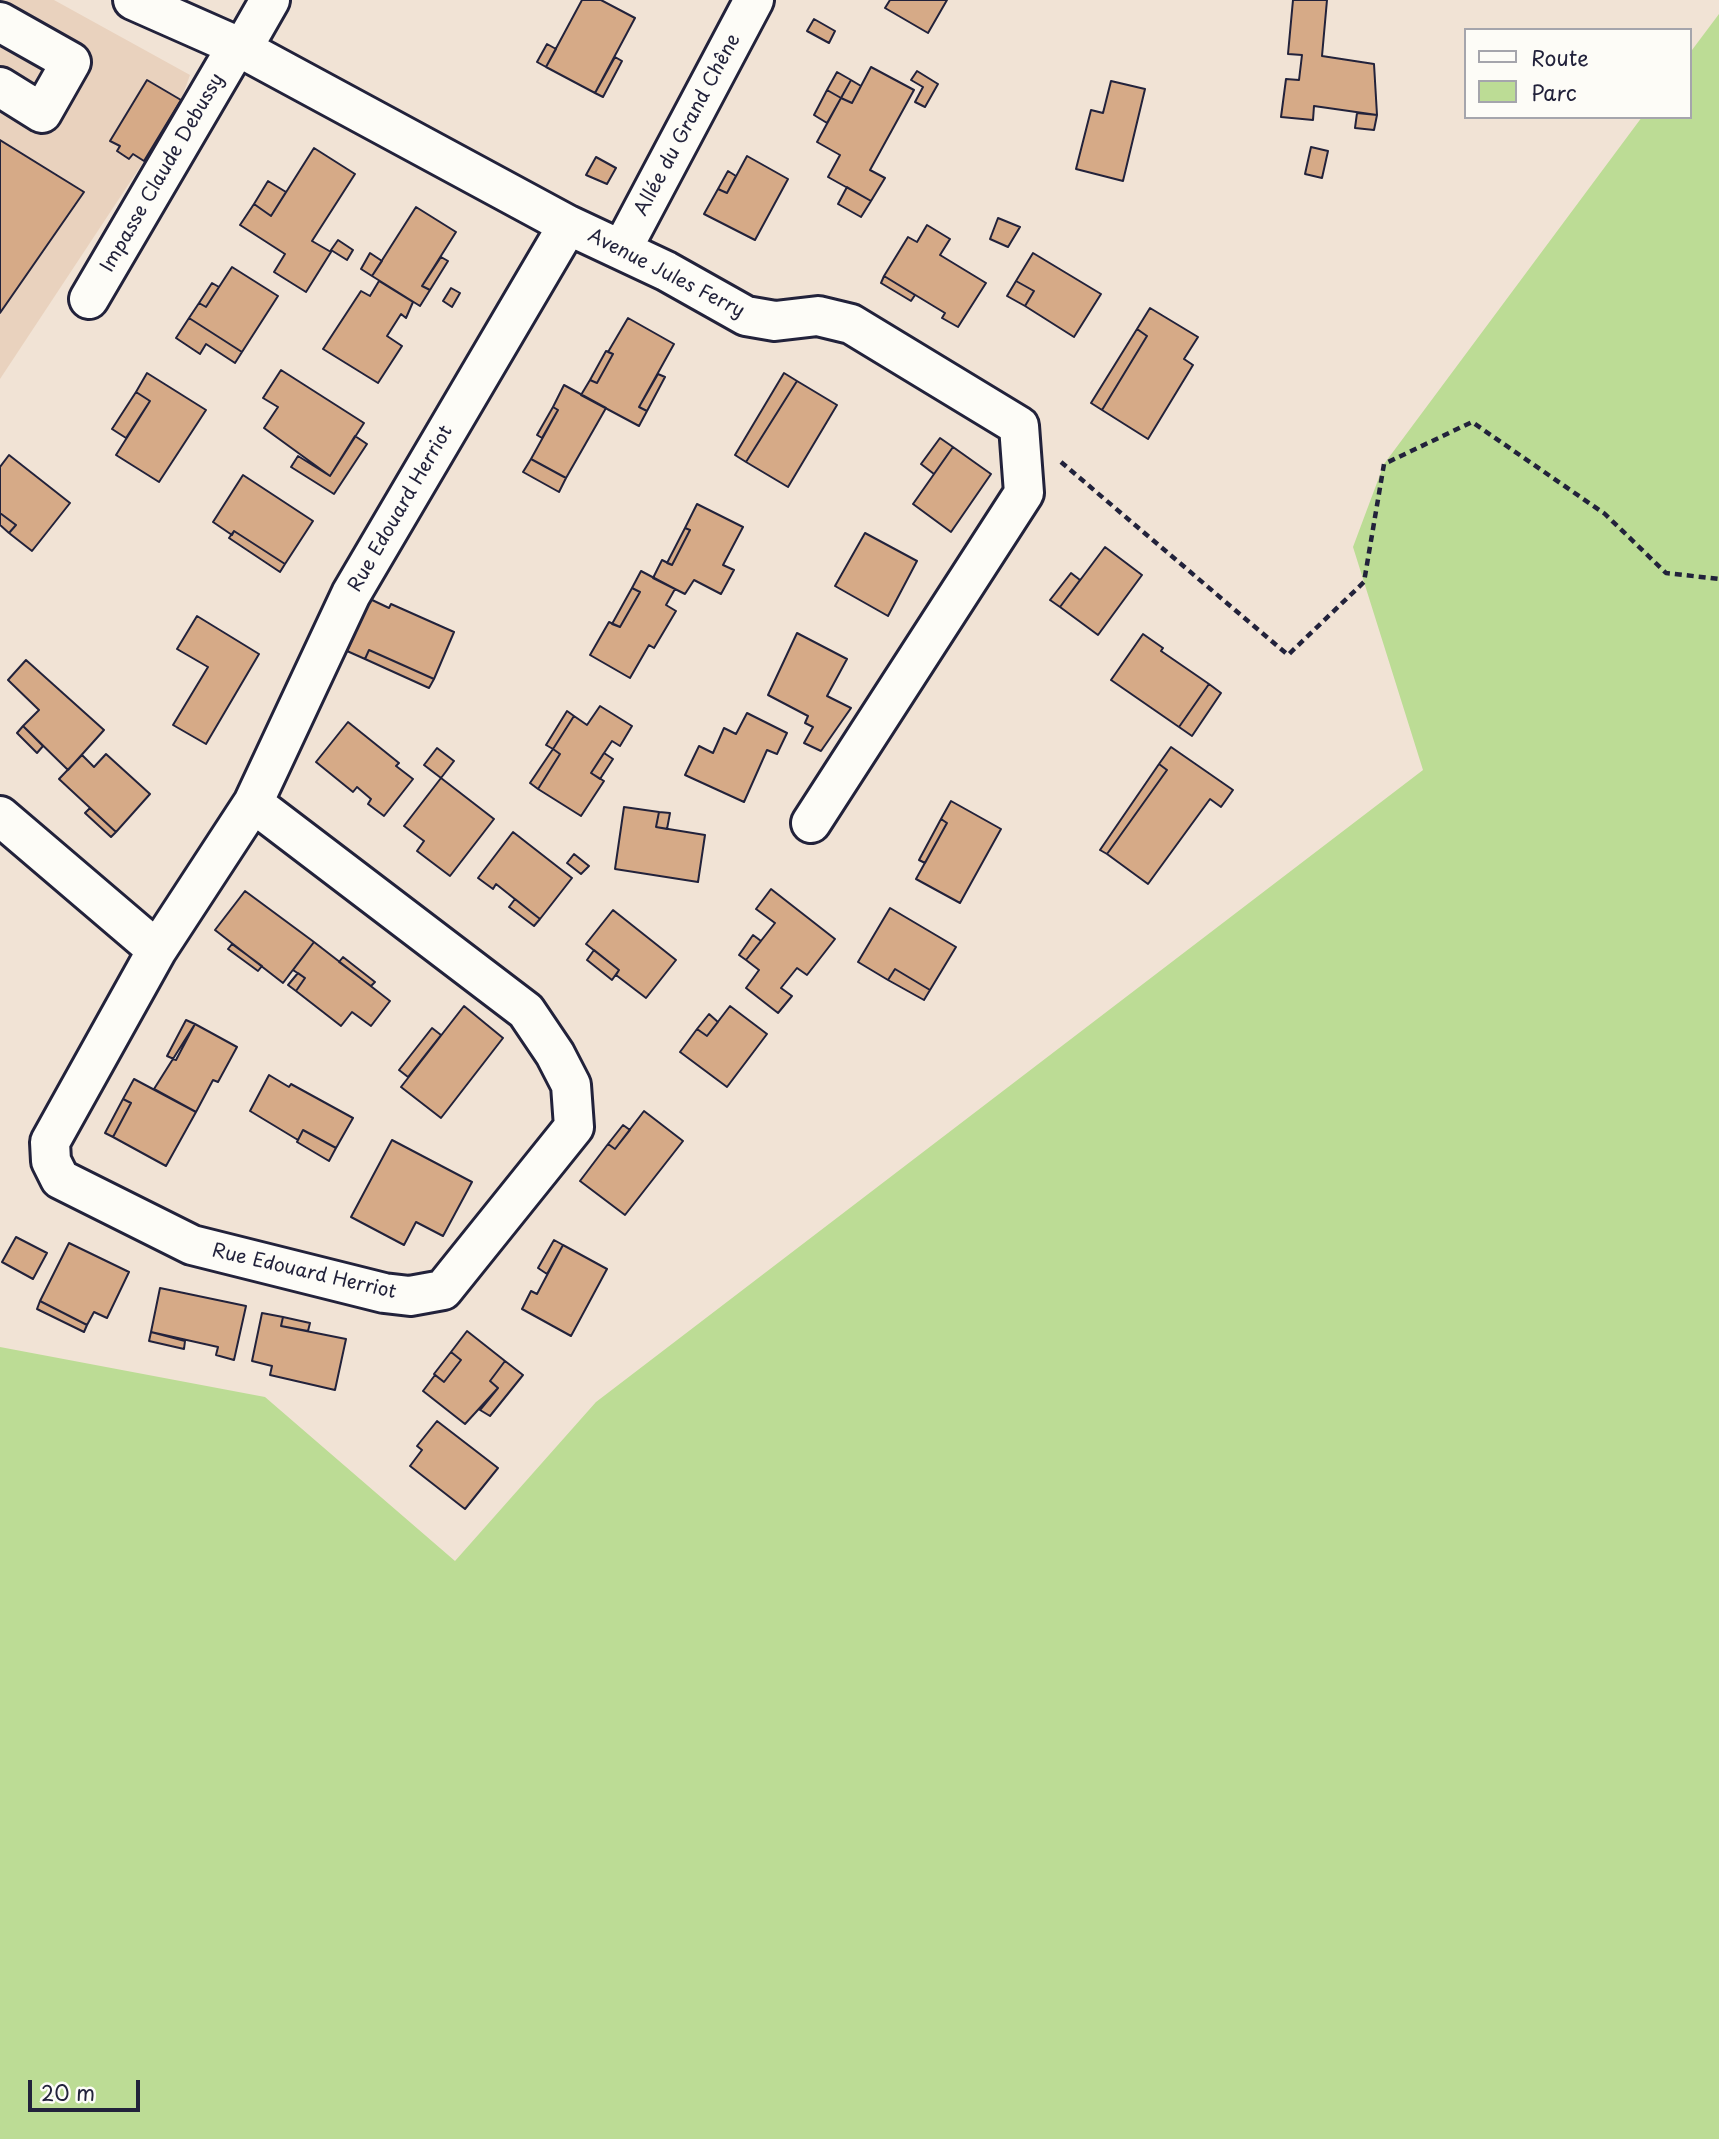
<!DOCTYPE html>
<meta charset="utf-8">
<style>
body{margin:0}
#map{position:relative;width:1719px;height:2139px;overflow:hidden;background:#f1e3d5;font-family:"Playpen Sans",sans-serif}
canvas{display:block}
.legend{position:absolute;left:1464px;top:28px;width:228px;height:91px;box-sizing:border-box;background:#fdfcf7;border:2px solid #a5a5ac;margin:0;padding:9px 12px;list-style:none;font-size:21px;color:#22223b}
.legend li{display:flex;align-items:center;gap:14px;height:35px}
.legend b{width:35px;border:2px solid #a5a5ac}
.scale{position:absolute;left:28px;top:2080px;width:112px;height:32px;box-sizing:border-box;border:4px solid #22223b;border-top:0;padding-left:9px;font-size:21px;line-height:24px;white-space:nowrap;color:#22223b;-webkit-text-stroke:5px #fdfcf7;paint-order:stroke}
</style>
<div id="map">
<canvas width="1719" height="2139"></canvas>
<ul class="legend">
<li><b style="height:9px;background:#fdfcf7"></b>Route</li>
<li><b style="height:19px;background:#bcdc95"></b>Parc</li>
</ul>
<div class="scale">20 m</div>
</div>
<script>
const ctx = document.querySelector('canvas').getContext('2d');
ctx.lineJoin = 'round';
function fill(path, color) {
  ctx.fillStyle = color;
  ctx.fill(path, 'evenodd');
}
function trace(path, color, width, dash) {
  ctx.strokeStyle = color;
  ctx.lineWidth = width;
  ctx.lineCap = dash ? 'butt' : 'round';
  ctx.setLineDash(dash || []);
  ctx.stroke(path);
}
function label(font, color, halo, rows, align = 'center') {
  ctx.font = font + ' "Playpen Sans",sans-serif';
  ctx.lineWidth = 6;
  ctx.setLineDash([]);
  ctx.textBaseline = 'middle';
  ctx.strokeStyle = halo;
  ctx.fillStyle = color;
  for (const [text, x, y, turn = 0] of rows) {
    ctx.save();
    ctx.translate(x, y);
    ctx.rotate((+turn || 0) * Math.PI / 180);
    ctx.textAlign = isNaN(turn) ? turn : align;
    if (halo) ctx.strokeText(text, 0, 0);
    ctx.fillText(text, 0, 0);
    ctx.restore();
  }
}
fill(new Path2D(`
 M0 0H54L190 75 181 100 144 161 0 379Z`), '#e9d2be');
fill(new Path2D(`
 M1719 14V2139H0V1347L265 1397 455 1561 596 1402 1423 770 1353 547 1384 464 1642 117H1689V54Z`), '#bcdc95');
const building = new Path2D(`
 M582 0H601L635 18 595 93 546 67Z
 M890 0H947L928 33 885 8Z
 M1293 0H1327L1322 56 1374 64 1377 115 1314 106 1313 120 1281 117 1286 79 1299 80 1302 55 1288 54Z
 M814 19 835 31 829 43 807 31Z
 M547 44 556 49 546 67 537 62Z
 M615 57 622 61 603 97 595 93Z
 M871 67 914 90 870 170 885 178 871 201 828 177 840 155 817 142 841 98 852 103Z
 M917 71 938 84 925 107 915 102 923 87 911 80Z
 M837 72 851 80 841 98 827 90Z
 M147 80 181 100 144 161 133 154 129 159 117 151 120 146 110 141Z
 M851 80 861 86 852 103 841 98Z
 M1111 81 1145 89 1123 181 1076 169 1091 110 1103 113Z
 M827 90 841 98 827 123 814 115Z
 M1357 113 1377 115 1374 130 1355 128Z
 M0 140 84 192 0 313Z
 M1311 147 1328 151 1322 178 1305 174Z
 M314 148 355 174 312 241 331 252 306 292 274 272 285 254 240 225 254 204 271 216Z
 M747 156 788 179 755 240 704 214 718 189 727 193Z
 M596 157 616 168 607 184 586 175Z
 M728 171 736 176 727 193 718 189Z
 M268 181 286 192 271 216 254 204Z
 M847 187 871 201 861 217 838 204Z
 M416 207 456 232 422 286 430 290 420 306 372 276Z
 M998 218 1020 227 1008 247 990 239Z
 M927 225 950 239 940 255 986 283 958 327 942 318 945 313 884 276 908 237 917 242Z
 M338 240 353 250 347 260 331 250Z
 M370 253 382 261 372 276 361 269Z
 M1033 253 1101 294 1074 337 1025 306 1034 291 1016 281Z
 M441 257 448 261 430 290 422 286Z
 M232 267 278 296 242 352 189 318 199 303 206 307Z
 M884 276 915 295 911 301 881 283Z
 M379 281 413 302 406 318 401 314 387 336 402 346 378 383 323 349 361 291 370 296Z
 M1016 281 1034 291 1025 306 1007 296Z
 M212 283 219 287 206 307 199 303Z
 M451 288 460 293 452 307 443 301Z
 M1150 308 1198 337 1184 359 1193 365 1148 439 1102 410 1147 336 1137 329Z
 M189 318 242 352 235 363 206 344 200 354 176 338Z
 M628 318 674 344 639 407 647 411 639 426 581 395 590 380 597 383 613 354 608 352Z
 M1137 329 1147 336 1102 410 1091 403Z
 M606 351 613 354 597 383 590 380Z
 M281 370 364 423 330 476 264 428 278 407 263 398Z
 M147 373 206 410 159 482 116 455 150 401 136 392Z
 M784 373 797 381 746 462 735 455Z
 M658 374 665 377 647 411 639 407Z
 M797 381 837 405 788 487 746 462Z
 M564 385 606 408 566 478 531 459 558 410 553 407Z
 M136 392 150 401 126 438 112 429Z
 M553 407 558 410 542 438 537 435Z
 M355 436 367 444 334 494 291 467 298 456 330 476Z
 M940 438 953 447 934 474 921 464Z
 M953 447 991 474 951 532 913 504Z
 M9 455 70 503 32 551 9 533 16 525 0 513V467Z
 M531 459 566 478 559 492 523 472Z
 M243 475 313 521 285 564 234 531 232 535 213 522Z
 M697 504 743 527 723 565 734 570 721 594 694 580 685 594 653 578 662 560 672 565 690 530 685 528Z
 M0 513 16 525 9 533 0 525Z
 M685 528 690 530 672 565 667 563Z
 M234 531 285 564 280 572 229 538Z
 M865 533 917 561 888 616 835 586Z
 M1105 547 1142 575 1098 635 1060 607Z
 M641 571 675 589 666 605 676 611 654 648 649 645 630 678 590 655 609 622 620 627 640 592 632 588Z
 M1071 573 1080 580 1060 607 1050 600Z
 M632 588 640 592 620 627 612 624Z
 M370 599 389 608 391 604 454 632 434 679 369 650 365 659 347 651Z
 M197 616 259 654 206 744 173 725 208 667 177 649Z
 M797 633 847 659 827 696 851 708 821 751 804 743 813 727 805 723 808 716 768 695Z
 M1143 634 1163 648 1161 651 1209 684 1179 727 1111 680Z
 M369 650 434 679 429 688 365 659Z
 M26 660 104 730 68 770 23 726 39 710 8 680Z
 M1209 684 1221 693 1192 736 1179 727Z
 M600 706 632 726 620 746 612 741 591 773 604 781 581 816 538 789 560 754 553 749 574 716 587 725Z
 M567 711 574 716 553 749 546 745Z
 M747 713 787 733 777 754 767 750 744 802 685 775 699 746 713 753 724 728 736 734Z
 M348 722 399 763 396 766 413 779 384 816 368 804 371 799 357 787 353 792 316 762Z
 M23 726 43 746 37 753 17 733Z
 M1171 747 1233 790 1221 807 1210 799 1148 884 1107 854 1167 770 1159 764Z
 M437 748 454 761 441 778 424 765Z
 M553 749 560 754 538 789 530 783Z
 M604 753 613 759 600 779 591 773Z
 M106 754 150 794 116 832 59 779 82 755 94 767Z
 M1159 764 1167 770 1107 854 1100 850Z
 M441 778 494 819 450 876 417 851 424 841 404 826Z
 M951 801 1001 829 960 903 916 879 947 823 941 819Z
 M624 807 659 812 656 827 705 835 698 882 615 869Z
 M90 808 116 832 111 837 85 813Z
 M659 812 670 813 667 829 656 827Z
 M941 819 947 823 925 863 919 860Z
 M513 832 572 878 540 919 496 884 493 889 478 878Z
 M574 854 589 866 581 874 567 863Z
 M771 889 835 939 807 975 797 968 781 988 792 996 778 1013 746 988 759 970 746 960 775 923 756 909Z
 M245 891 314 942 283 983 215 930Z
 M515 899 540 919 534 926 509 907Z
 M890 908 956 947 930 990 895 969 888 980 858 962Z
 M613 910 676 960 646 998 616 975 619 970 586 944Z
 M753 935 761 941 746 960 739 955Z
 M314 942 390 1001 371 1026 352 1012 341 1026 296 991 305 978 293 970Z
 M232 944 262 966 258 971 228 949Z
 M594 950 619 970 612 980 587 960Z
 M343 957 375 982 371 986 339 962Z
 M895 969 930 990 924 1000 888 980Z
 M298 973 305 978 296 991 288 985Z
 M464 1006 503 1038 441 1118 401 1087Z
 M730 1006 767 1034 727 1087 680 1052 697 1029 707 1036Z
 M709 1014 718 1022 707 1036 697 1029Z
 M186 1020 195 1024 176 1060 167 1056Z
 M195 1024 237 1047 218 1082 213 1080 196 1112 154 1089Z
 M432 1028 441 1035 408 1077 399 1070Z
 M269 1075 289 1087 291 1084 353 1118 336 1148 303 1130 298 1140 250 1111Z
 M134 1079 196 1112 166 1166 113 1137 131 1103 123 1099Z
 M123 1099 131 1103 113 1137 105 1133Z
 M644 1111 683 1141 625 1215 580 1181 608 1144 615 1149Z
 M623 1125 630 1130 615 1149 608 1144Z
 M303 1130 336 1148 329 1161 297 1142Z
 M392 1140 472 1182 443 1236 416 1222 404 1245 351 1217Z
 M16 1237 47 1253 33 1279 2 1262Z
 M554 1240 563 1245 547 1274 538 1268Z
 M69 1243 129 1272 107 1318 94 1312 87 1325 40 1301Z
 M563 1245 607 1269 571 1336 522 1309 531 1291 537 1294Z
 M160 1288 246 1306 234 1360 216 1355 218 1347 151 1332Z
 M40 1301 87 1325 84 1332 37 1309Z
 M262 1313 283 1317 281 1326 346 1339 335 1390 270 1375 272 1366 252 1361Z
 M283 1317 310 1323 308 1331 281 1326Z
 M467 1331 505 1361 490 1381 498 1388 465 1424 423 1391 435 1375 444 1382 461 1360 451 1352Z
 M151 1332 185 1341 184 1349 149 1341Z
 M451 1352 461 1360 444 1382 434 1374Z
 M505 1361 523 1375 490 1416 480 1410 498 1388 490 1381Z
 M437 1421 498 1468 465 1509 410 1466 422 1450 417 1446Z`);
fill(building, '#d6aa87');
trace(building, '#22223b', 2);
const minor = new Path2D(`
 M133 0 237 46 568 225 666 271 746 316 775 321 818 316 851 324 1019 426 1024 493 811 823
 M0 22 71 62 42 113 0 87
 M242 49 270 0
 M622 249 754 0
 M89 299 237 46
 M253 803 526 1011 555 1054 571 1085 574 1127 443 1290 410 1296 384 1293 192 1245 60 1179 51 1161 50 1142 157 950 253 803 351 594 568 225
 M0 816 157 950`);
trace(minor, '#22223b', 44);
trace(new Path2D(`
 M1061 462 1288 655 1364 582 1384 464 1472 422 1605 514 1666 573 1719 579`), '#22223b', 4.5, [7, 5]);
trace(minor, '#fdfcf7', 38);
label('19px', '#22223b', '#fdfcf7', [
 ["Allée du Grand Chêne",688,125,-62],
 ["Impasse Claude Debussy",163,173,-60],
 ["Avenue Jules Ferry",666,274,27],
 ["Rue Edouard Herriot",401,509,-60],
 ["Rue Edouard Herriot",304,1272,13]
]);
</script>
